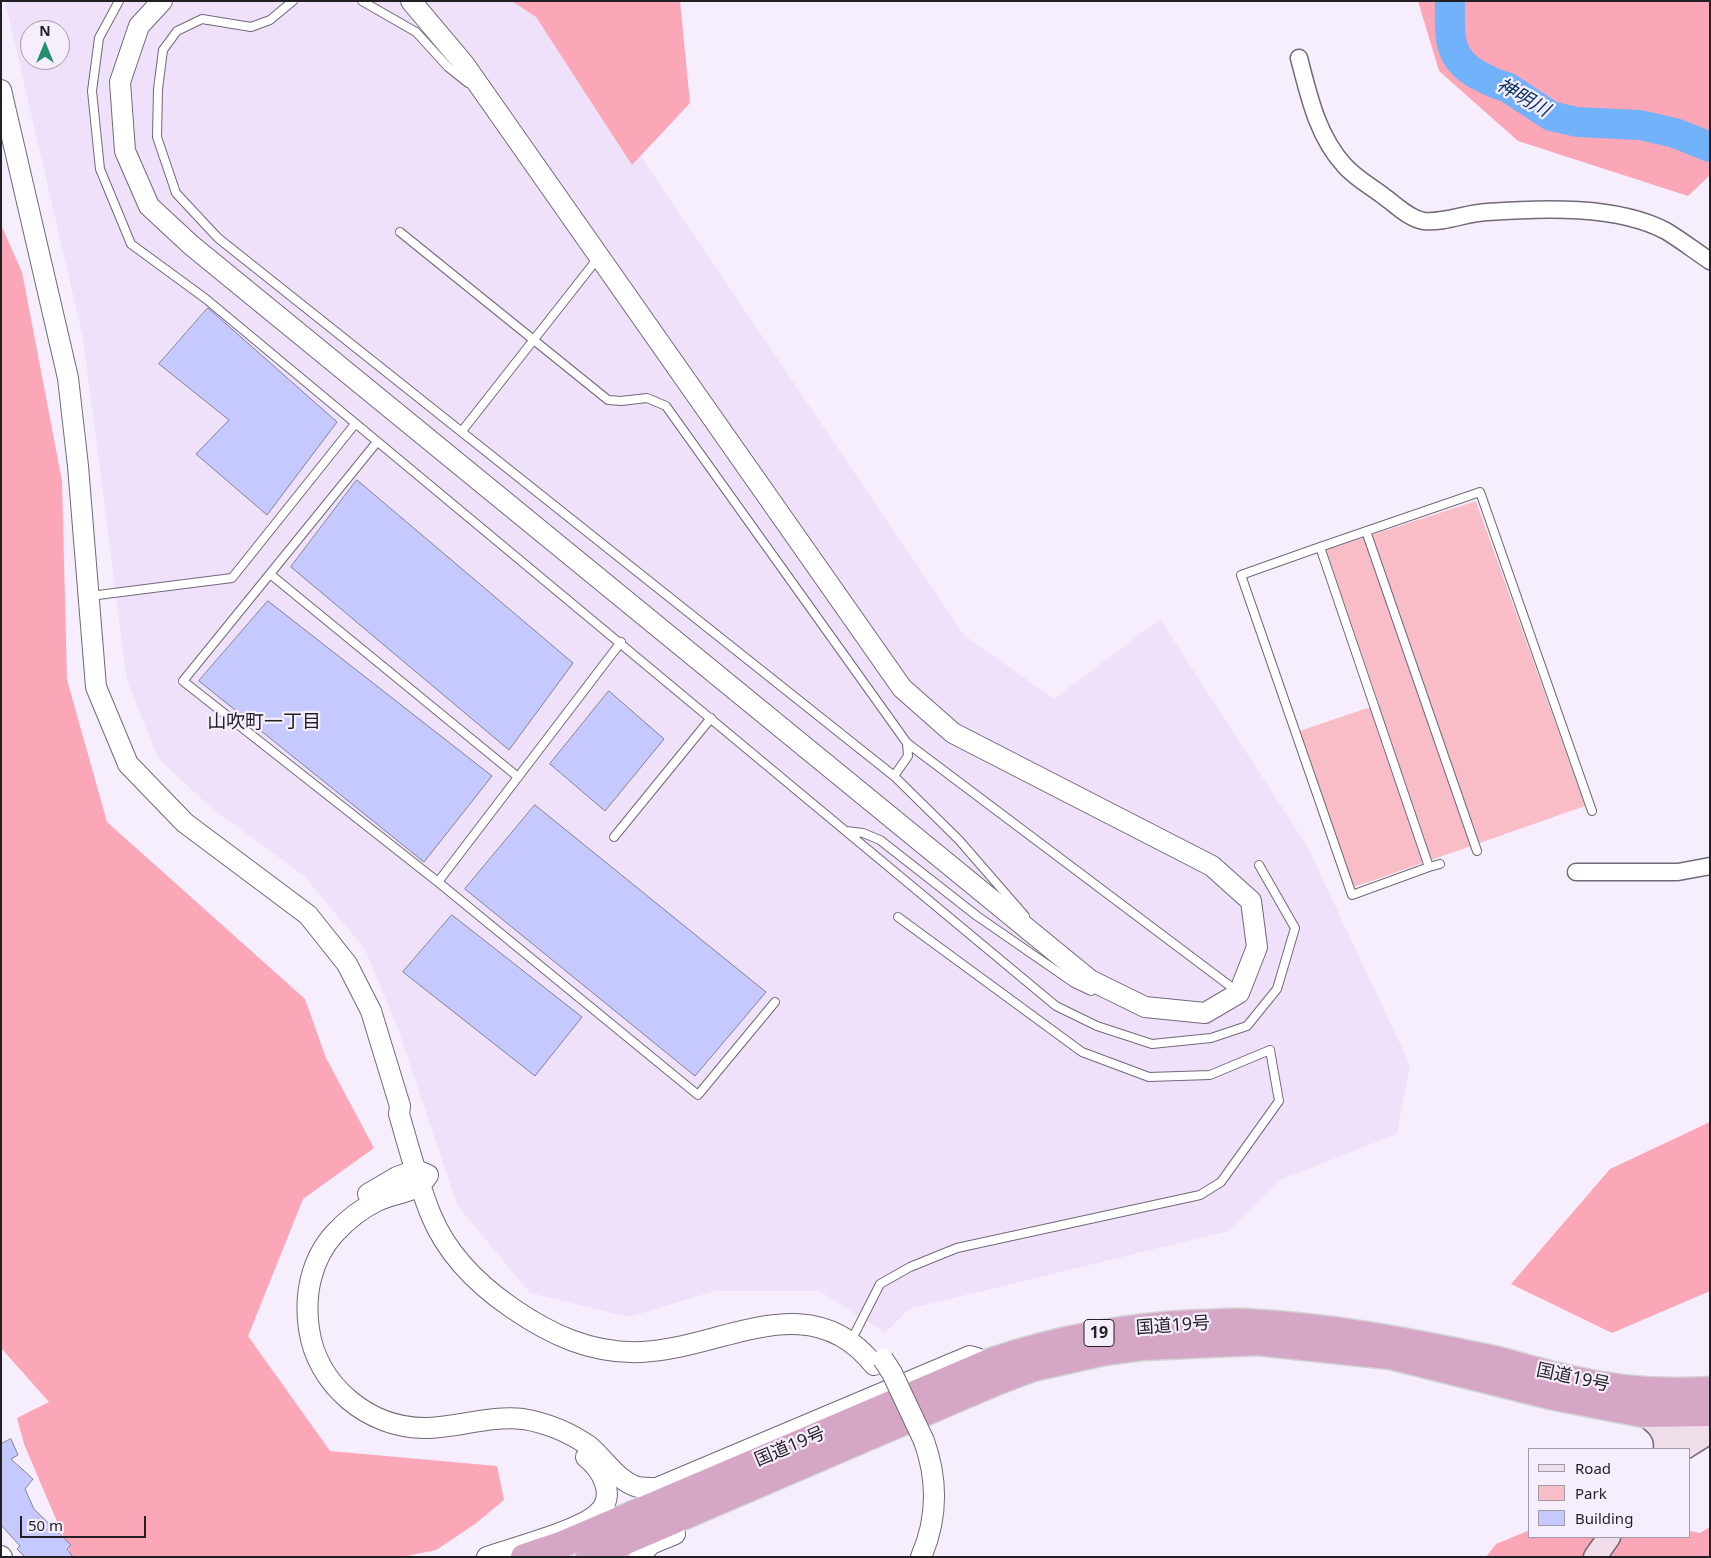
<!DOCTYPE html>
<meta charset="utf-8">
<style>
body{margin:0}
#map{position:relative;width:1711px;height:1558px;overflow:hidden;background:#f6eefd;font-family:"Noto Sans",sans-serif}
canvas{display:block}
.frame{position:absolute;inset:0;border:2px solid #221f25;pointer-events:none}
.legend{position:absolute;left:1528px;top:1448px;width:162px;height:90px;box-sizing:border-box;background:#f6eefd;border:1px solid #a19ba7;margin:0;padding:6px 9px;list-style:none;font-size:15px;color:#221f25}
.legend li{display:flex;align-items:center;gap:10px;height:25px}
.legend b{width:25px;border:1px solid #a19ba7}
.north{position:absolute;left:20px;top:20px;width:50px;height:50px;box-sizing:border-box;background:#f6eefd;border:1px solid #a19ba7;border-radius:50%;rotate:0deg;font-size:14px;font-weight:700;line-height:20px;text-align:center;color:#221f25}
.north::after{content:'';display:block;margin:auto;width:18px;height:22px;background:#238f6e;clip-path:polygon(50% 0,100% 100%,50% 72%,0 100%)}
.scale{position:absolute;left:20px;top:1516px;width:126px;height:22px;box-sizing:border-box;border:2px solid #221f25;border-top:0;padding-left:6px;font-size:15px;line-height:18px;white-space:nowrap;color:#221f25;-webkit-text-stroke:4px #f6eefd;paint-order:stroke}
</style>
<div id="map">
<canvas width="1711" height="1558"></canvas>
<div class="frame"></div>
<ul class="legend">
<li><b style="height:6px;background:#f0ddea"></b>Road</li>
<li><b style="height:14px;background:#f8bdc7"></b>Park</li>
<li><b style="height:14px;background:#c5c9ff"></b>Building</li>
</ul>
<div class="north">N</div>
<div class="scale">50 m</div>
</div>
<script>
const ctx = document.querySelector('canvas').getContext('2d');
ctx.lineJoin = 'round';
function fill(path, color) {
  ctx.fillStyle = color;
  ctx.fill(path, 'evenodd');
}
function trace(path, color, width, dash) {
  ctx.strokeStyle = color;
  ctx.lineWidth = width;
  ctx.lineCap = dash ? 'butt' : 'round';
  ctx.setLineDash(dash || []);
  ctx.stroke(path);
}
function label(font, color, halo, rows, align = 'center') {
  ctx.font = font + ' "Noto Sans","Noto Sans JP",sans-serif';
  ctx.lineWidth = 4.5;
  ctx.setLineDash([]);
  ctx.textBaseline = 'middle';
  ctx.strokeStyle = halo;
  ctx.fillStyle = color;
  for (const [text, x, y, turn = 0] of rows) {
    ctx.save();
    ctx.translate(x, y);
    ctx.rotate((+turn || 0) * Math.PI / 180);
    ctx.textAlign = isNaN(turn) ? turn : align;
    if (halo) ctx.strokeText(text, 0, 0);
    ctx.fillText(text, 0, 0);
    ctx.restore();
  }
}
fill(new Path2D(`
 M5 1H536L964 635 1054 699 1160 619 1307 846 1410 1065 1397 1134 1280 1180 1228 1231 909 1309 885 1333 820 1291H715L628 1317 530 1293 457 1205 398 1029 365 949 304 876 209 806 158 758 127 681 83 338ZM30 30H60V60H30Z`), '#efe1fa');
fill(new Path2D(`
 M1476 501 1585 806 1354 887 1300 731 1379 704 1326 550Z`), '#f8bdc7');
fill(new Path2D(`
 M512 1H680L690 103 632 165 536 17Z
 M1418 1H1710V175L1688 196 1518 141 1439 71Z
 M1 225 22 272 62 481 67 680 107 822 305 999 326 1058 374 1148 303 1199 248 1336 330 1451 497 1466 504 1500 475 1524 436 1550 402 1557H72L24 1444 17 1418 49 1402 1 1348Z
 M1710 1122V1291L1612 1333 1511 1284 1610 1169Z
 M1710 1527V1557H1486L1496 1544 1530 1530V1537H1690V1531L1700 1533Z`), '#fba7b7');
trace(new Path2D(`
 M1450 1C1450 35 1446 57 1478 75 1488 80 1496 85 1507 87L1551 116 1577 122 1640 125 1675 133 1710 147`), '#72b2fb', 30);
const building = new Path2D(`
 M208 308 337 422 267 515 196 454 229 420 159 364Z
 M357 480 573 663 509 750 291 567Z
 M268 601 492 776 424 862 199 681Z
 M609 691 664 739 605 811 550 764Z
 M535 805 766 992 695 1076 465 889Z
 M452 915 582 1017 535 1076 403 972Z
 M11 1439 18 1455 11 1459 33 1479 25 1489 34 1509 71 1545 67 1549 73 1557H25L17 1549 20 1546 1 1525V1444Z`);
fill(building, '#c5c9ff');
trace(building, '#818395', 1);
const service = new Path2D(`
 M119 1 99 38 92 91 100 169 131 244 206 299 1056 1006 1097 1026 1152 1044 1211 1038 1247 1026 1277 989 1295 928 1259 865
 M293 1 270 20 251 27 202 19 177 31 163 50 158 89 157 137 176 193 218 238 894 776 959 840 1025 916
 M362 1 416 32 448 67 468 83
 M400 232 608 400 621 401 647 398 666 406 907 743 908 756 894 776
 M462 431 598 258
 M377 442 183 681 438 882 698 1095 775 1002
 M1366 531 1477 851
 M1320 547 1241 575 1352 895 1429 867
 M270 574 518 777
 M90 596 232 578 355 424
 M907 743 1238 992
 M846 831 863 833 880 840 977 916 1074 983 1091 991
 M614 837 711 718
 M1440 864 1429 867 1320 547 1480 492 1592 811
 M438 882 621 642
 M851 1341 880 1284 910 1267 957 1248 1200 1195 1221 1182 1279 1101 1270 1050 1210 1075 1149 1077 1082 1052 898 917`);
const minor = new Path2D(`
 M1299 58C1309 96 1317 135 1344 165 1355 178 1372 187 1386 198 1397 206 1410 219 1424 221 1445 223 1466 213 1487 212 1542 208 1617 205 1666 231 1681 240 1695 251 1710 261
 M1576 872H1678L1710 866`);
const tertiary = new Path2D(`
 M162 1 139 26 120 82 125 151 149 206 191 245 1090 980 1145 1007 1205 1013 1239 993 1257 947 1251 901 1212 866 953 733 902 688 464 64 411 1
 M1 90 68 378 78 466 96 687 128 764 185 823 308 915 347 964 371 1011 400 1106 399 1114C409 1148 418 1183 431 1215 447 1254 477 1284 512 1308 551 1335 592 1354 641 1352 722 1349 809 1283 874 1365
 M428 1175C416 1195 397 1191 377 1201 361 1209 347 1220 335 1233 311 1259 304 1295 309 1329 317 1385 368 1428 425 1428 457 1428 490 1415 523 1419 547 1423 569 1432 589 1446 604 1458 618 1482 638 1487 643 1488 651 1488 657 1488L970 1356 977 1358
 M368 1194 397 1177 416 1170 428 1175
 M1 1556 2 1557
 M487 1557C513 1548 581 1530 598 1513 617 1496 602 1470 586 1457
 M639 1557 651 1544 675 1534
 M921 1557C938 1518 938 1480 924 1441`);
const secondary = new Path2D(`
 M1643 1414C1656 1422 1667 1432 1665 1449
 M1670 1449 1682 1432 1710 1408
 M1683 1449 1710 1432
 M1595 1557 1609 1537`);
const trunk = new Path2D(`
 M524 1557 563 1544 992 1361C1060 1338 1127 1326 1199 1323 1214 1323 1229 1321 1244 1322 1330 1326 1414 1342 1498 1360 1522 1366 1546 1374 1571 1379 1617 1390 1663 1393 1710 1390
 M589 1557 996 1382 1033 1368 1104 1352 1142 1347 1257 1342 1390 1356 1550 1396 1643 1414 1710 1413`);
trace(service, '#726979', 10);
trace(minor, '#726979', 19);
trace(tertiary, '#726979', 22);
trace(secondary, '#726979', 25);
trace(trunk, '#d3d2d3', 29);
trace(service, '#fff', 8);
trace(minor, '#fff', 16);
trace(tertiary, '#fff', 20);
trace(secondary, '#f0ddea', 22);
trace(trunk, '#d6a6c7', 26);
const tertiaryBridge = new Path2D(`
 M883 1359 892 1373 924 1441`);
trace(tertiaryBridge, '#726979', 22, []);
trace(tertiaryBridge, '#fff', 20);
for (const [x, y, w] of [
 [1099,1333,30]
]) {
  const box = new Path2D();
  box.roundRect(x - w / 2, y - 13.5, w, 27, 4);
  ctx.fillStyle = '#f6eefd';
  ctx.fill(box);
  trace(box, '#221f25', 1);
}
label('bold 16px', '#221f25', null, [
 ["19",1099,1333]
]);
label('18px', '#221f25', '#f6eefd', [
 ["国道19号",1173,1326,-4],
 ["国道19号",1573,1378,12],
 ["国道19号",790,1447,-23]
]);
label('italic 19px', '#083663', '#f6eefd', [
 ["神明川",1523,98,30]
]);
label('19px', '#221f25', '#f6eefd', [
 ["山吹町一丁目",264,723]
]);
</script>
